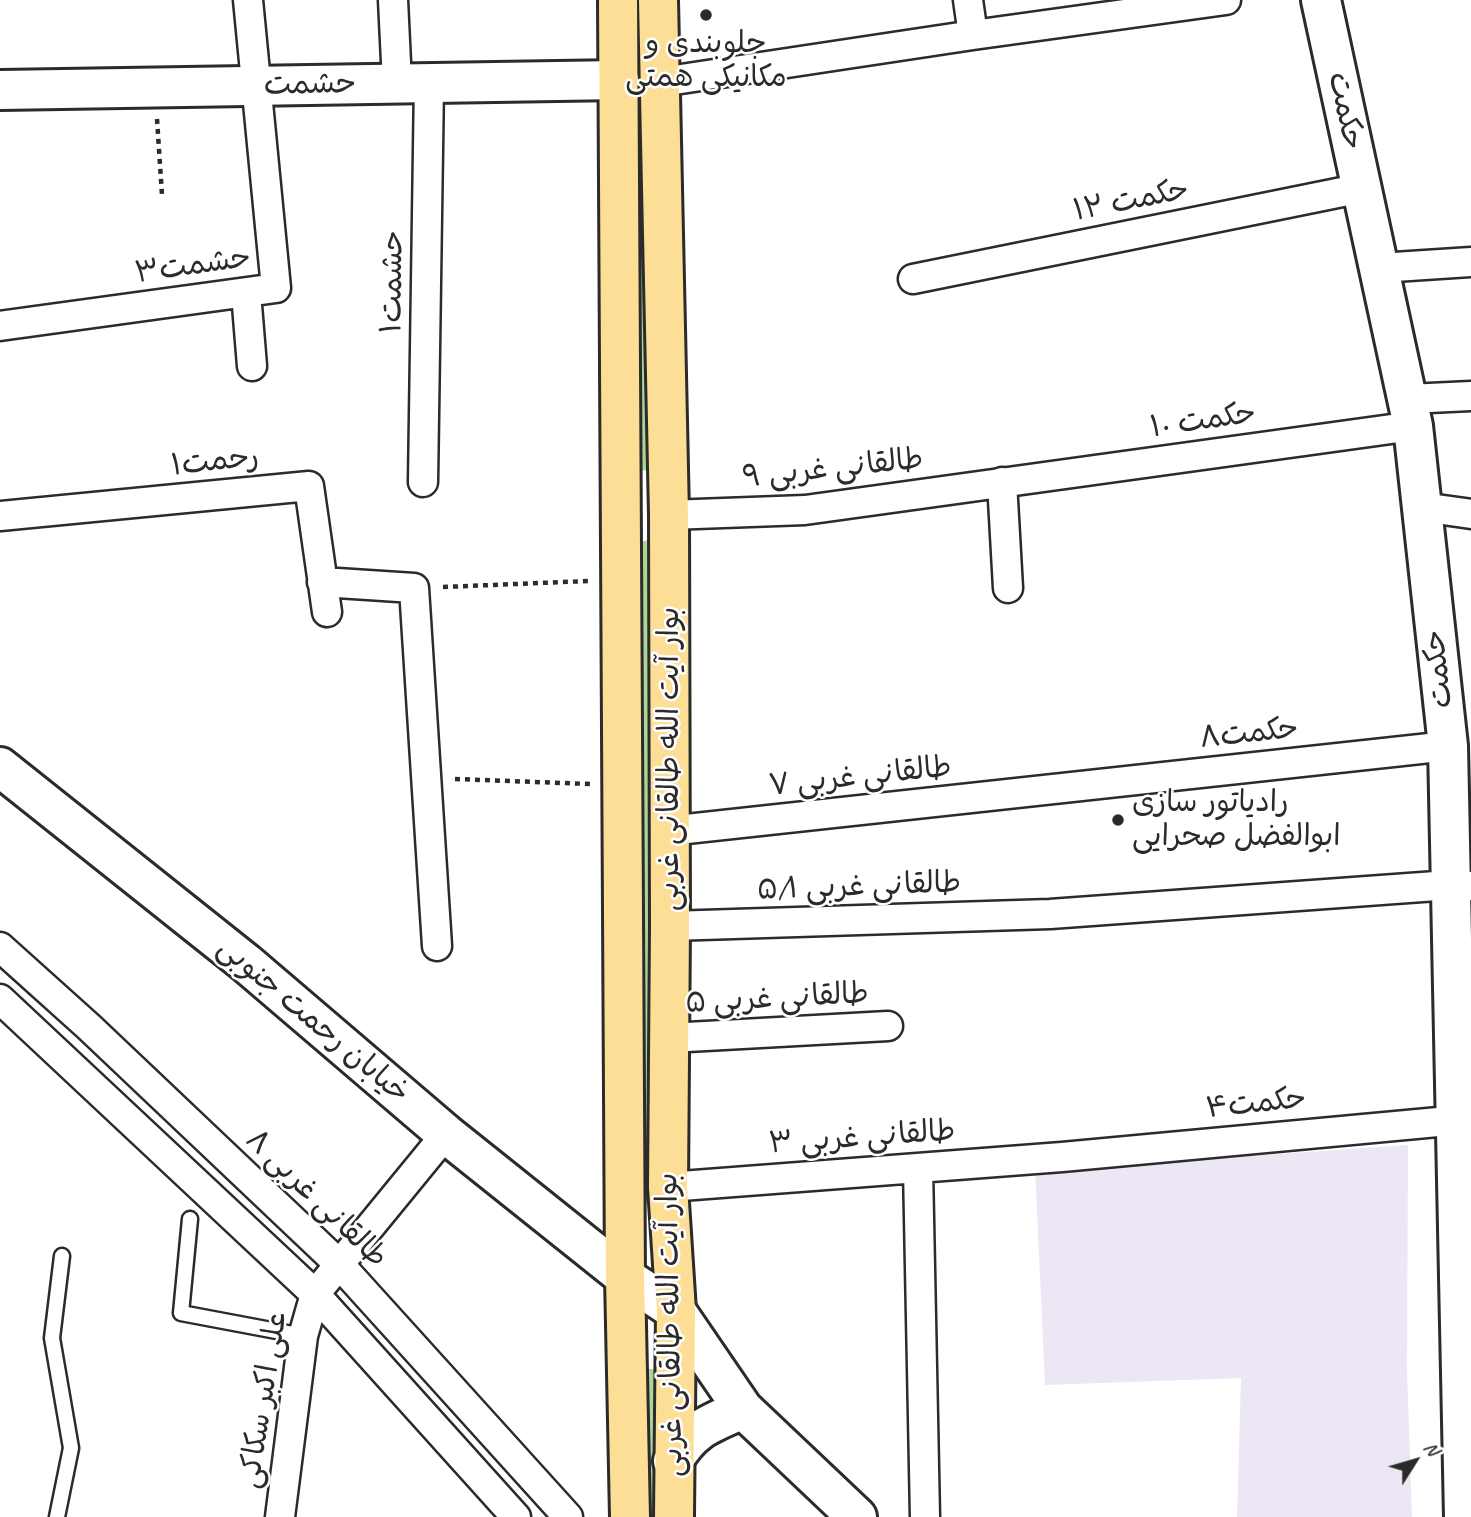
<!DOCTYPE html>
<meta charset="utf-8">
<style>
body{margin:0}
#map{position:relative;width:1471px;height:1517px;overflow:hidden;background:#fff;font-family:Caveat,sans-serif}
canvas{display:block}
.north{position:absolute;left:1380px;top:1426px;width:70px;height:70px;-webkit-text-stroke:5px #fff;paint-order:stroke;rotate:53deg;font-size:19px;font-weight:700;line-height:28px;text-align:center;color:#2b2b2b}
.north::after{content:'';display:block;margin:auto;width:24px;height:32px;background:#2b2b2b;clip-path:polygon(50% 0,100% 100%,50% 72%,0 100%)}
</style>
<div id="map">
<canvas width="1471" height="1517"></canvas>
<div class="north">N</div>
</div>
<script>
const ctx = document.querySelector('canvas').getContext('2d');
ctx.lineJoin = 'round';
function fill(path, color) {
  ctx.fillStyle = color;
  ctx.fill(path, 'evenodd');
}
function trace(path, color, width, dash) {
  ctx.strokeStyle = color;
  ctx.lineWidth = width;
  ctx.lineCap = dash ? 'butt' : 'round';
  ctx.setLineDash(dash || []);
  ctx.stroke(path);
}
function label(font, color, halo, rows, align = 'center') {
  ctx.font = font + ' Caveat,"Playpen Sans Arabic",sans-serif';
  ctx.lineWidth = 5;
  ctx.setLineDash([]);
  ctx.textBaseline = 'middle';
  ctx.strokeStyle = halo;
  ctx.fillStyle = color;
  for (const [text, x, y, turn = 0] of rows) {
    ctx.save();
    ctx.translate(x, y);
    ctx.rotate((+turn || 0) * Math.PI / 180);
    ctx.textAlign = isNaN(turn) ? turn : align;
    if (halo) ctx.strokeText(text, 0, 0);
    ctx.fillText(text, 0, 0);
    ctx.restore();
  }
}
fill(new Path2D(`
 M1408 1145 1407 1369 1412 1517H1237L1241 1378 1045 1385 1035 1167 1204 1159Z`), '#ede6f4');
fill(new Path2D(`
 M630 0H639L648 470 638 471Z
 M650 540V948L655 1203 642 1205 638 542Z
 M644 1369H657L660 1517H648Z`), '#aad795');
const lane = new Path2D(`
 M190 1219 181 1313 303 1336
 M57 1517 71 1448 52 1338 62 1256`);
const street = new Path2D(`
 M393 0 397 83
 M968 0 973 35
 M661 82 973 35 1226 0
 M1379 268 1471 262
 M913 279 1362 188
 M246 293 252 366
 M0 326 276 288 248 0
 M1408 399 1471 396
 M423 482 429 83
 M1002 482 1008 588
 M1422 507 1471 514
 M669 515 805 510 1413 426
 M0 516 309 486 327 612
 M322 582 414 588 437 946
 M668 831 1448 746
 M670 926 1050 914 1450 885 1471 886
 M0 947 89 1027 340 1265 568 1517
 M0 999 315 1294 516 1517
 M669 1038 888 1026
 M918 1168 925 1517
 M668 1187 1062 1157 1471 1119
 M280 1517 303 1336 315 1294 446 1134`);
const secondary = new Path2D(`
 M1321 0 1413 426 1448 746 1464 1517
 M0 90 619 80
 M0 767 246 963 446 1134 625 1277 676 1311 743 1409 857 1517
 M673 1461C693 1428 709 1424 743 1409`);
const primary = new Path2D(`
 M618 0 625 1277 630 1517
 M658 0 669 515 670 926 668 1187 676 1311 674 1517`);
trace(lane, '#2b2b2b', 19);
trace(street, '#2b2b2b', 33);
trace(secondary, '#2b2b2b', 44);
trace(primary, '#2b2b2b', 44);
trace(new Path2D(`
 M157 119 162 195
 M443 587 588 581
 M455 779 590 784`), '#2b2b2b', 4.5, [5, 5]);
trace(lane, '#fff', 14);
trace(street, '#fff', 28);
trace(secondary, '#fff', 38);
trace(primary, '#fdde96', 38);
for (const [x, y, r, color] of [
 [706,15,7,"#2b2b2b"],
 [1118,820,7,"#2b2b2b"]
]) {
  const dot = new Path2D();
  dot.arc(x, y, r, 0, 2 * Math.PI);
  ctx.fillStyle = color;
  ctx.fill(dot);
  trace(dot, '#fff', 2.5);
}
label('30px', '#2b2b2b', '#fff', [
 ["جلوبندی و",706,44],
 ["مکانیکی همتی",706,78],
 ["رادیاتور سازی",1132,803,"left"],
 ["ابوالفضل صحرایی",1132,837,"left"]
]);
label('30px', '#2b2b2b', '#fff', [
 ["حشمت",310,85,-1],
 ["حکمت",1345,111,78],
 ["حکمت ۱۲",1131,201,-11],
 ["حشمت۳",193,266,-8],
 ["حشمت۱",393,282,-89],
 ["حکمت ۱۰",1203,421,-8],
 ["رحمت۱",215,462,-6],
 ["طالقانی غربی ۹",833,469,-6],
 ["حکمت",1439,669,-96],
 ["حکمت۸",1249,734,-6],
 ["بوار آیت الله طالقانی غربی",670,759,-90],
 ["طالقانی غربی ۷",860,777,-6],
 ["طالقانی غربی ۵/۱",859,887,-2],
 ["طالقانی غربی ۵",777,999,-3],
 ["خیابان رحمت جنوبی",313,1021,40],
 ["حکمت۴",1256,1104,-6],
 ["طالقانی غربی ۳",862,1138,-4],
 ["طالقانی غربی ۸",316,1199,44],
 ["بوار آیت الله طالقانی غربی",671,1325,-91],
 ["علی اکبر سکاکی",264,1400,-81]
]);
</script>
